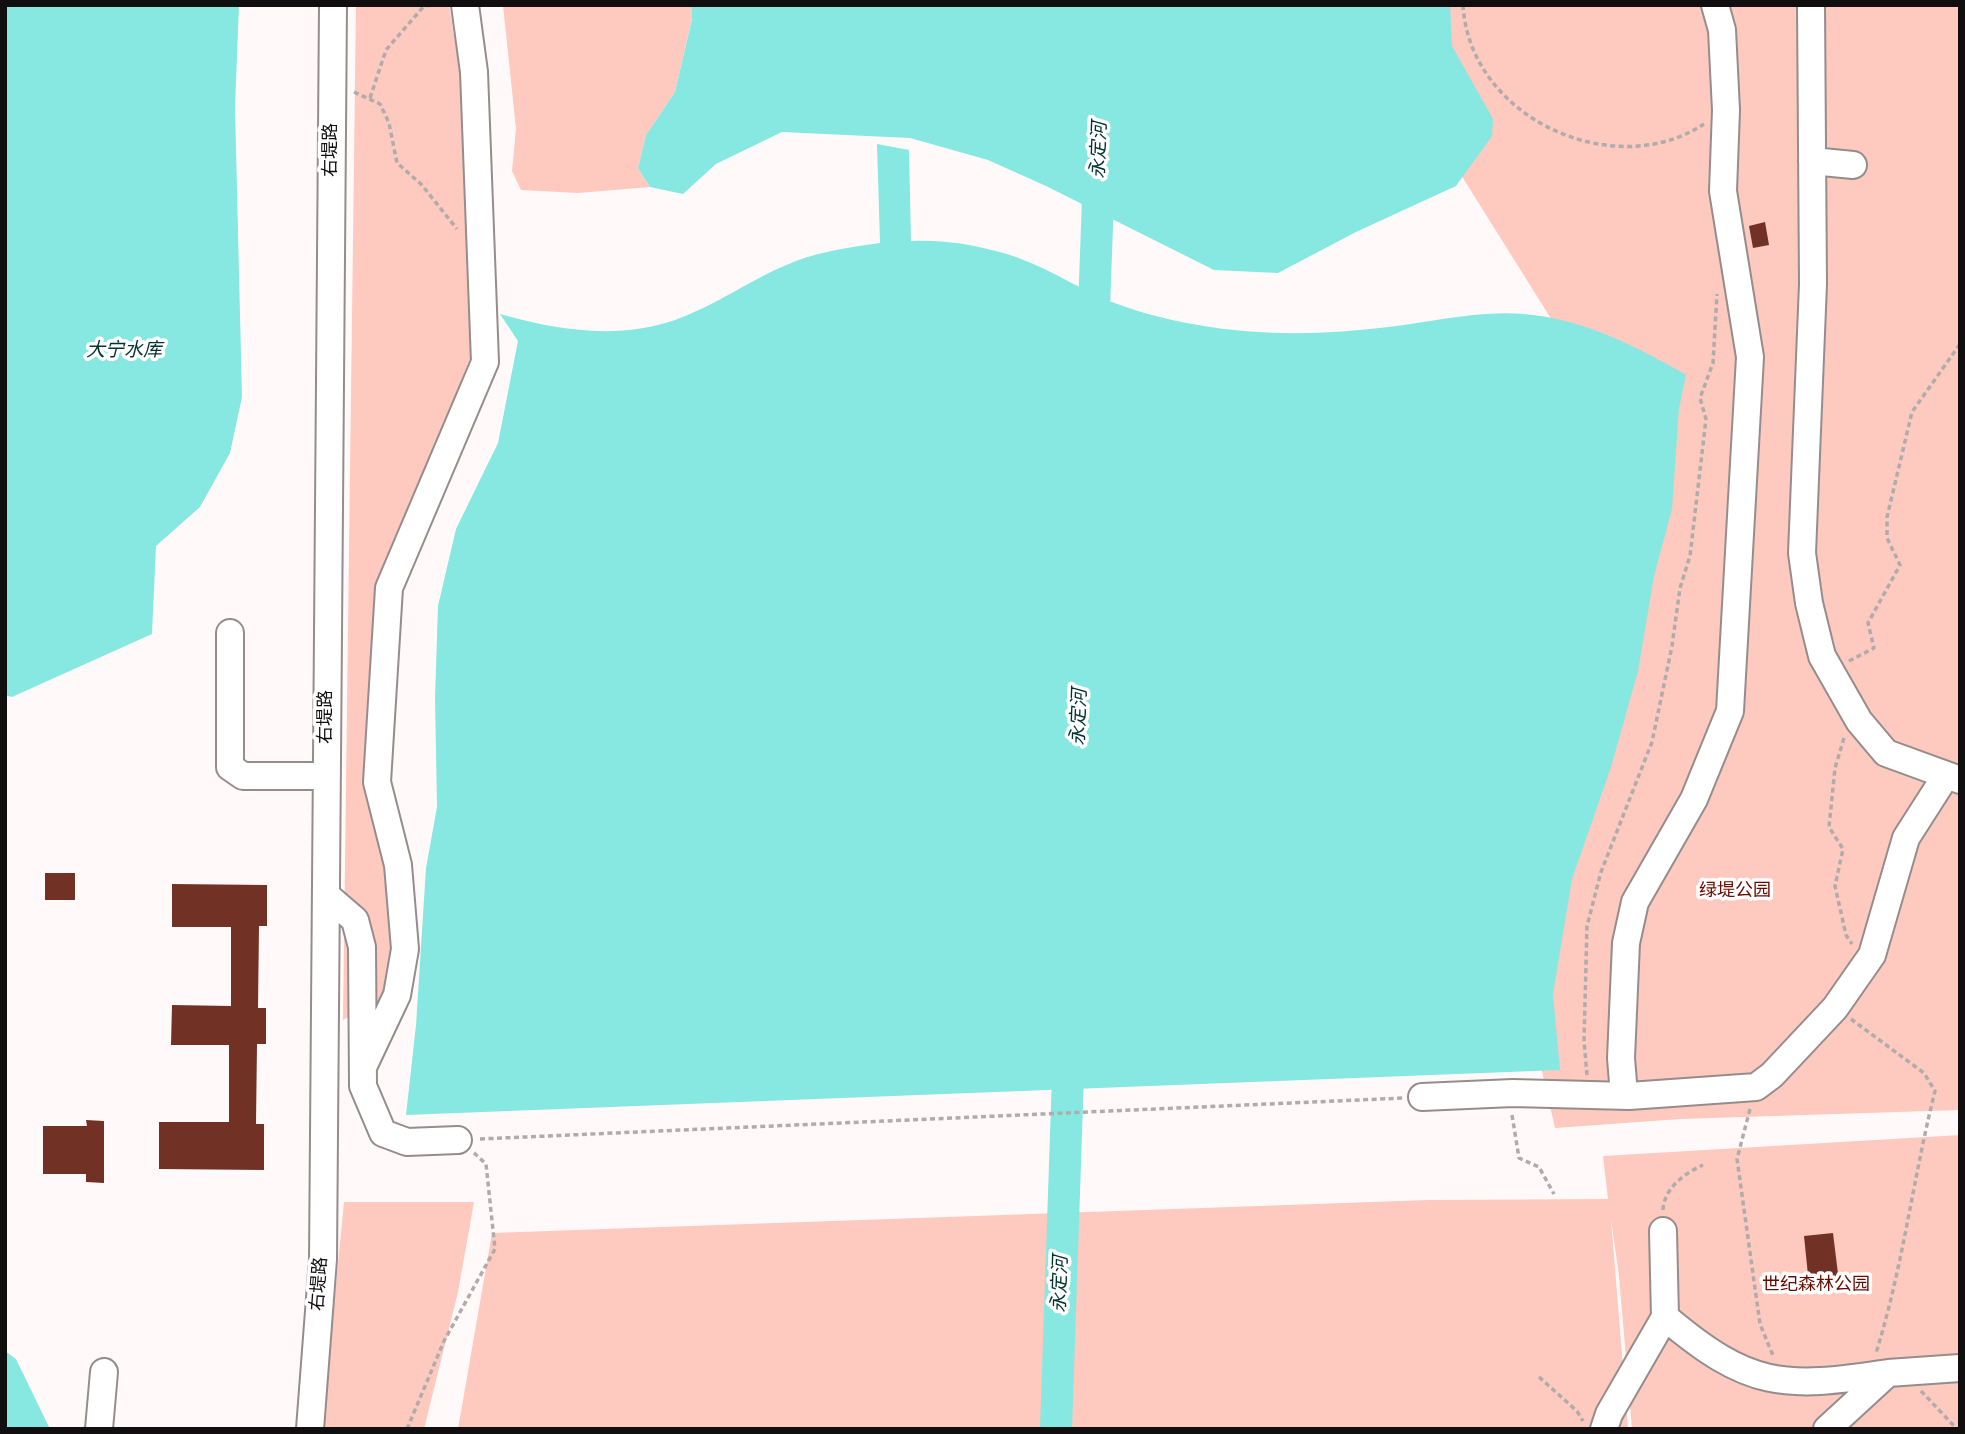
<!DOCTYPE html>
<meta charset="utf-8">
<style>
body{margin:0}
#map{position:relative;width:1965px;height:1434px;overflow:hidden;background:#fffaf9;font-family:"Nunito Sans",sans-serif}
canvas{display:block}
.frame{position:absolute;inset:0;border:7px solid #100e0e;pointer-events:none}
</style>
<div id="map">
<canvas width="1965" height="1434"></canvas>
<div class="frame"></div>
</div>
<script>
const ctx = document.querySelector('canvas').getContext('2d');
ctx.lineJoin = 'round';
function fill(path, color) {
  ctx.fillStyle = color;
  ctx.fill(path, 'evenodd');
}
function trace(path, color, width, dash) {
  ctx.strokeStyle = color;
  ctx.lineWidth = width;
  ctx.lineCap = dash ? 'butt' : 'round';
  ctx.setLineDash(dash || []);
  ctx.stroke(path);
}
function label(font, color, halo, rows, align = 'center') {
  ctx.font = font + ' "Nunito Sans","Noto Sans SC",sans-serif';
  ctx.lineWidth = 7;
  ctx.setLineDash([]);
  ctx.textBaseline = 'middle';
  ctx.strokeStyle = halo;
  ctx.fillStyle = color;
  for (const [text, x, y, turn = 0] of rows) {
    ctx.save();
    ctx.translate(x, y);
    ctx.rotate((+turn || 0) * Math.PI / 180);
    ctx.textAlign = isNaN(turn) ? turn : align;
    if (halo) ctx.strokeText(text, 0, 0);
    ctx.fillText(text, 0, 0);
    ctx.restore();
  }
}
fill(new Path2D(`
 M356 5H449L460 72 473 351 380 586 392 964 381 999 343 1020Z
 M503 5H691L692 18 675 92 646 135 638 168 650 187 578 193 521 190 512 171 516 129Z
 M1438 5H1960V1110L1681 1119 1555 1128 1502 897 1622 432 1441 143Z
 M1960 1135V1429H1632L1619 1276 1611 1219 1628 1429H458L492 1233 1429 1200 1608 1199 1603 1156Z
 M344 1202H474L458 1292 424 1429H322Z`), '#fec9be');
fill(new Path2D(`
 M5 5H239L235 108 242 397 230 453 200 507 156 546 152 634 12 697 5 695Z
 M691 5H1450L1452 46 1493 119 1492 136 1456 186 1356 232 1278 273 1214 270 1046 186 988 160 910 138 782 132 716 164 683 194 650 187 638 168 646 135 675 92 692 19Z
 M877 144 909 150 911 241C945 239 984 246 1016 257 1053 270 1088 295 1126 307 1149 315 1175 321 1198 325 1261 336 1325 335 1388 327 1432 322 1479 310 1524 314 1583 319 1636 346 1686 375L1679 408 1672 509 1654 576 1638 671 1611 767 1572 879 1553 994 1560 1070 406 1115 416 1025 426 868 437 807 435 698 438 606 456 529 498 443 518 341 500 314C557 330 617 340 675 320 717 305 754 277 796 261 822 251 853 247 880 243Z
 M5 1351 16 1359 50 1429H5Z`), '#86e8e0');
trace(new Path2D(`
 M1093 336 1099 171
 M1056 1429 1069 1046`), '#86e8e0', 32);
fill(new Path2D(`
 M1765 222 1769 245 1753 248 1749 226Z
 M45 873H75V900H45Z
 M172 884 267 885V926H259L258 1008H266V1044H257L256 1124H264V1170L159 1169V1122H229V1045H171L172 1005 231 1006V927H172Z
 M86 1120 104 1121V1183L86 1182V1174H43V1126H87Z
 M1833 1233 1839 1282 1809 1285 1804 1236Z`), '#713125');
const minor = new Path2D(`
 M1811 5 1813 284 1802 553 1809 603 1822 656 1859 721 1886 753 1960 780
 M1812 161 1853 165
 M230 633V767L243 776H327
 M326 895 355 920 362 947 363 1086 383 1133 407 1142 458 1140
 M363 1067 397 995 405 949 398 865 377 782 389 588 485 362 474 72 465 5
 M1624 1095 1621 1058 1626 943 1635 902 1694 799 1730 711 1750 357 1723 191 1726 110 1722 30 1715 5
 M1422 1097 1513 1093 1629 1096 1756 1087 1772 1075 1835 1008 1872 955 1906 838 1945 777
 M1665 1317C1749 1388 1782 1389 1888 1373
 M99 1429 104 1372
 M310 1429 323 1259 333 5
 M1604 1429 1609 1414 1665 1317 1663 1231
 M1827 1429 1888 1373 1960 1368`);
trace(minor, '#948d8c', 30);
trace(new Path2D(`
 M1463 5C1469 117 1613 184 1704 124
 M354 92 380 104 389 123 397 163 421 184 457 229
 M370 98 386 50 424 6 433 5
 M1849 661 1874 648 1868 623 1900 565 1887 538V517L1912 412 1960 344
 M1844 738 1835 768 1829 827 1843 849 1835 886 1846 935 1852 944
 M1851 1019 1924 1073 1935 1091C1913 1178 1903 1267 1876 1353
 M1587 1075 1584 1041 1587 926 1601 872 1652 742 1672 646 1680 588 1690 556 1706 419 1700 398 1713 363 1717 294
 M1750 1109 1737 1159 1760 1324 1774 1358
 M1512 1115 1519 1158 1539 1167 1554 1194
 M480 1139 1403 1098
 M1663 1210C1664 1188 1685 1173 1703 1165
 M1539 1377 1577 1411 1583 1421
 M1921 1391 1957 1429
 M407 1429 444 1341 495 1249 486 1164 473 1152`), '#b0acac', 3.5, [5, 3.5]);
trace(minor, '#fff', 26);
label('18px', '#100e0e', '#fff', [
 ["右堤路",332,150,-90],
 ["右堤路",327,717,-90],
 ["右堤路",320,1284,-86]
]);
label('18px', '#660c00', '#fff', [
 ["绿堤公园",1735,892],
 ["世纪森林公园",1816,1286]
]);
label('italic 19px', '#01322f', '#fff', [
 ["永定河",1100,150,-88],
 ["大宁水库",124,351],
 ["永定河",1080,717,-88],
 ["永定河",1061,1284,-88]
]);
</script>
